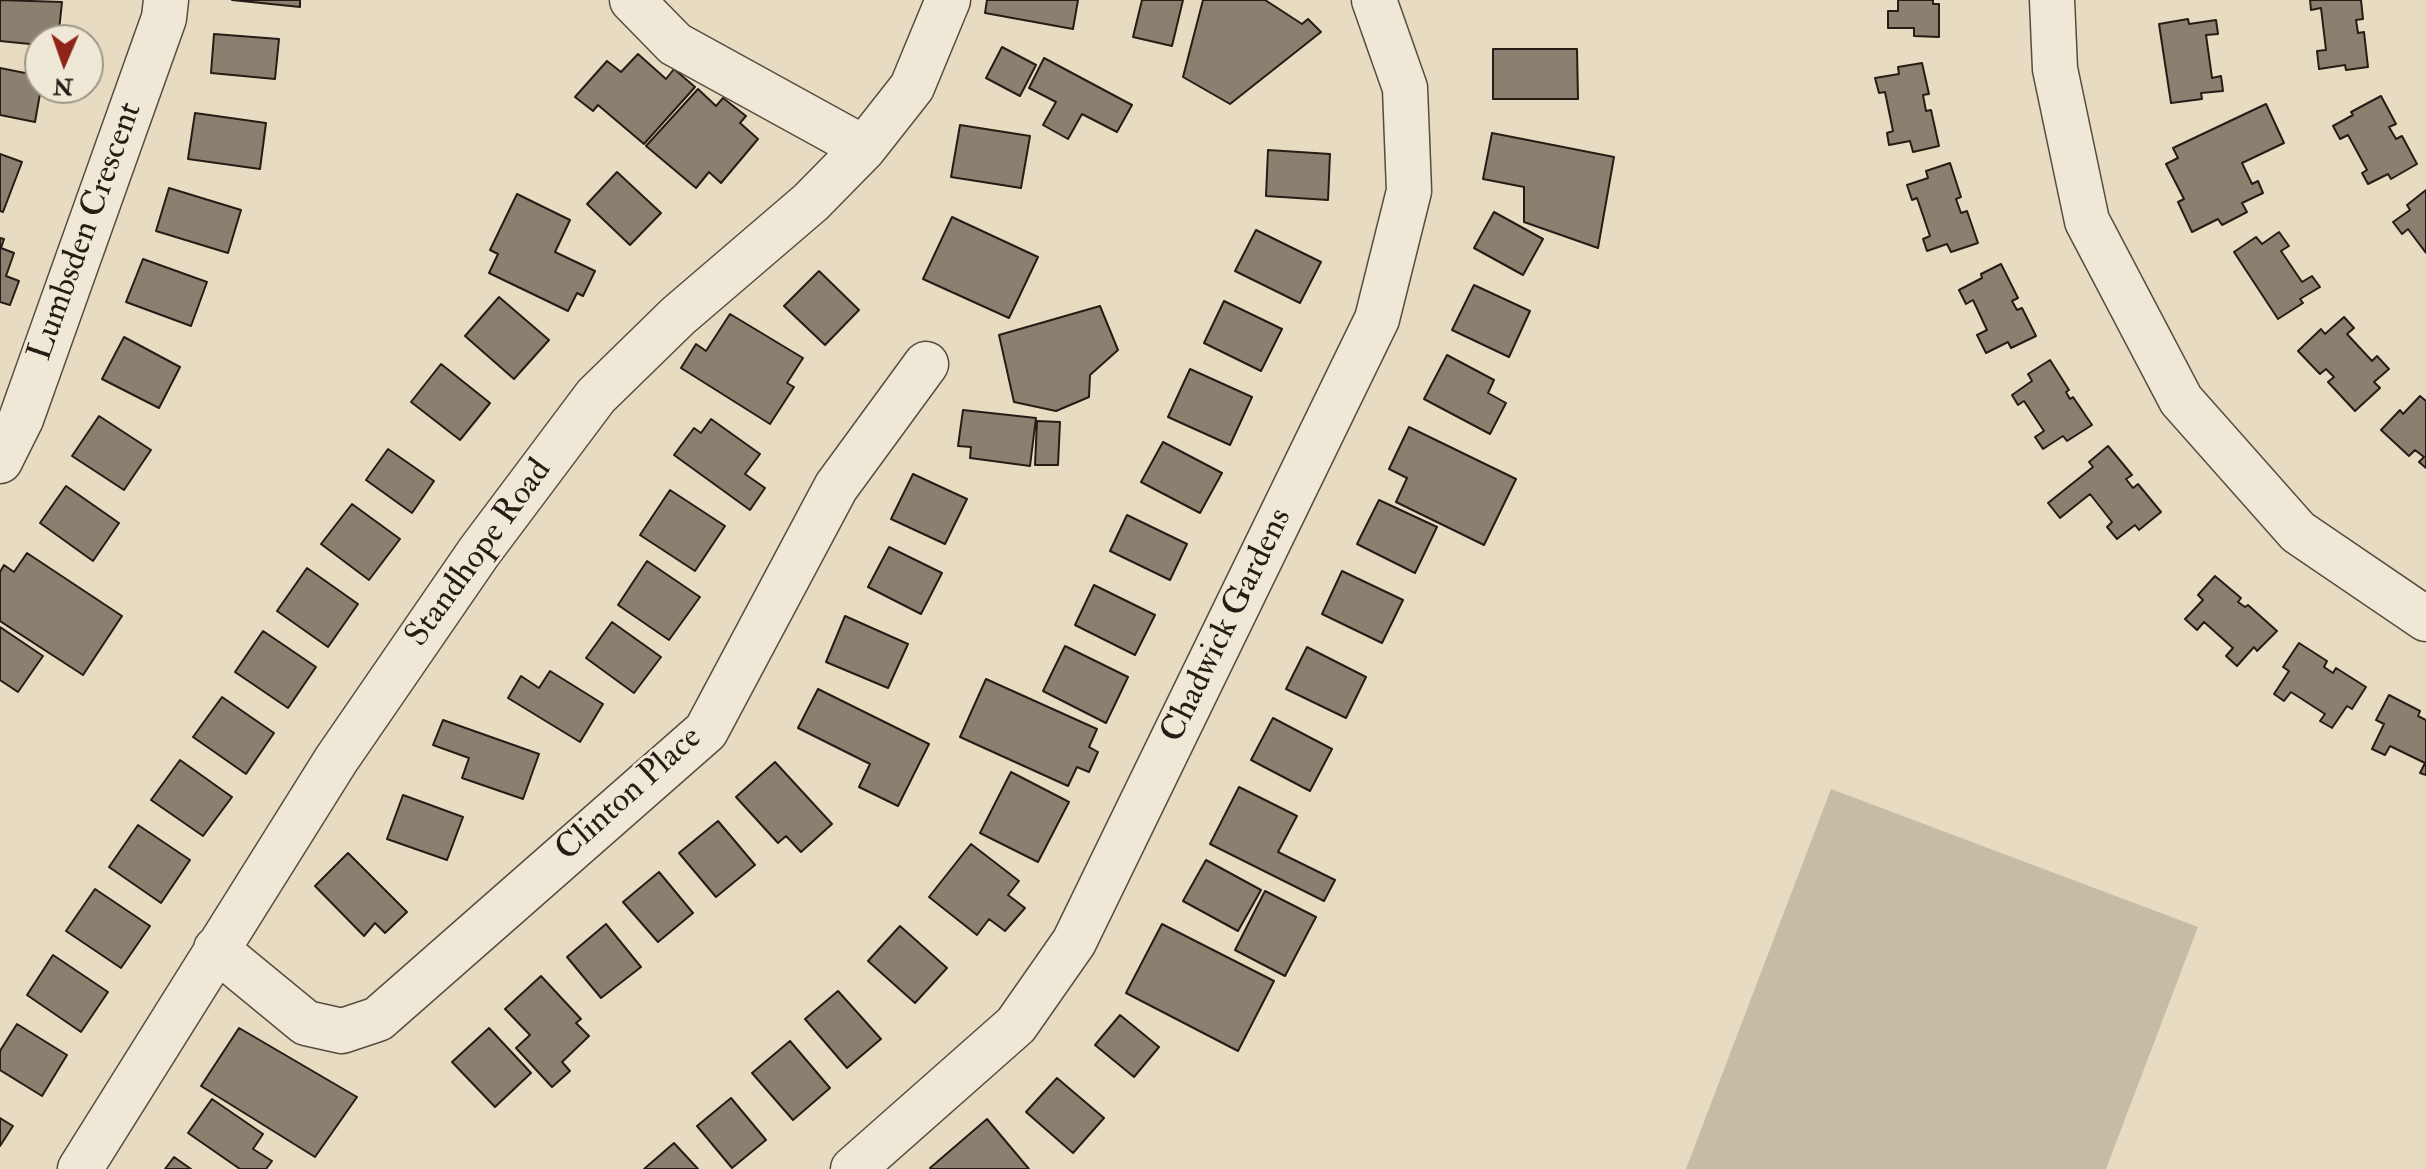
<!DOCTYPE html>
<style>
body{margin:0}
#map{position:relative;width:2426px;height:1169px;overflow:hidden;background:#e7dcc2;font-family:"IM FELL Double Pica",serif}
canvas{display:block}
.north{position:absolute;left:24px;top:24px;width:80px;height:80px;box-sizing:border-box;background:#efe8d7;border:2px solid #9f9689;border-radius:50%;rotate:182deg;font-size:22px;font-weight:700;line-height:32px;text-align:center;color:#271c15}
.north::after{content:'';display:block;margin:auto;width:28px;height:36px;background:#8f2418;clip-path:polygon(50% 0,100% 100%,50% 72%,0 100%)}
</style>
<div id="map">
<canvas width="2426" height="1169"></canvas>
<div class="north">N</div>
</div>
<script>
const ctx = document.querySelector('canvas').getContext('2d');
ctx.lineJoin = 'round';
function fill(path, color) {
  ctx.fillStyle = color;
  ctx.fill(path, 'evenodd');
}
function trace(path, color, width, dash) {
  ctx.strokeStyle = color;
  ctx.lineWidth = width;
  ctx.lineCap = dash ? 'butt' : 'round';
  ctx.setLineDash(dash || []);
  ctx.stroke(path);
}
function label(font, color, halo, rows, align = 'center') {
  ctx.font = font + ' "IM FELL Double Pica",serif';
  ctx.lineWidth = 6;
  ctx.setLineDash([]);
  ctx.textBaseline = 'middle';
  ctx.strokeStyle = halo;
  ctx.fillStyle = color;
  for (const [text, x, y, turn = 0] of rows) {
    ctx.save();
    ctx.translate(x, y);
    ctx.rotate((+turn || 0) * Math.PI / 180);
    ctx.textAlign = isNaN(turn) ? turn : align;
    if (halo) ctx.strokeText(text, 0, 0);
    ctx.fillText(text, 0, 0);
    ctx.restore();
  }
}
fill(new Path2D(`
 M1831 789 2198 927 2106 1169H1686Z`), '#c6bba5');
const building = new Path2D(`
 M0 0 62 2 58 40H40V45L0 41Z
 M232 0H300V7Z
 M987 0H1078L1073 29 985 13Z
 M1142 0H1183L1172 46 1133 37Z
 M1203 0H1265L1302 24 1308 19 1321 32 1230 104 1183 77Z
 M1898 0H1933V4H1939V37L1914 36V28H1888V11H1898Z
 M2310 0H2361L2363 19 2356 20 2358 33 2364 32 2368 67 2346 70 2345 65 2319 69 2317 51 2326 50 2321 8 2311 10Z
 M2188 19 2189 24 2216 20 2218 34 2206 35 2212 78 2221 76 2223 91 2201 93 2202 99 2171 103 2159 24Z
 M214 34 279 39 275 79 211 73Z
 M1002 47 1036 65 1020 96 986 78Z
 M1493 49H1577L1578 99H1493Z
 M638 54 666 79 674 69 695 87 644 144 598 105 593 111 575 97 607 61 621 72Z
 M1044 58 1132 105 1117 132 1082 114 1068 139 1043 125 1056 102 1029 88Z
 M1922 63 1929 94 1923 95 1926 111 1931 110 1939 146 1913 152 1910 141 1889 145 1887 133 1893 131 1885 92 1879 93 1875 78 1899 74 1898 67Z
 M0 68 40 76 41 88 35 122 0 115Z
 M698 89 716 106 723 98 746 116 740 123 758 139 721 183 709 172 696 188 646 146Z
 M2381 96 2396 124 2389 127 2396 139 2402 136 2417 164 2391 179 2388 174 2368 184 2362 173 2367 170 2348 135 2340 139 2333 126 2353 115 2351 112Z
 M2266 104 2284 143 2242 163 2252 184 2258 181 2263 193 2242 203 2247 212 2222 225 2218 219 2192 232 2178 202 2184 199 2166 164 2178 158 2173 148Z
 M195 113 266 123 260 169 188 159Z
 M960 125 1030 136 1021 188 951 177Z
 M1492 133 1614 157 1598 248 1524 222V187L1483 179Z
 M1268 150 1330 154 1328 200 1266 196Z
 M0 154 22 162 3 212 0 211Z
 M1950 163 1961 197 1956 199 1961 213 1967 211 1978 243 1951 252 1947 244 1927 251 1923 239 1930 236 1917 198 1912 200 1907 185 1928 178 1926 171Z
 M617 172 661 213 630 245 587 204Z
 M169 188 241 210 228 253 156 231Z
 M2426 190V253L2408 229 2402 234 2393 222 2410 210 2407 205Z
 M517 194 570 220 555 252 595 271 583 296 577 293 568 311 489 273 498 254 490 250Z
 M1494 212 1543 239 1523 275 1474 248Z
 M952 217 1038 257 1009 318 923 279Z
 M1256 230 1321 262 1300 303 1235 271Z
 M2279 232 2289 246 2281 251 2302 282 2312 276 2320 287 2300 299 2303 303 2278 319 2234 252 2256 237 2262 244Z
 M0 238 4 239 1 248 14 253 6 276 19 281 10 305 0 302Z
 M143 259 207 282 191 326 126 302Z
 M2001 264 2018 298 2012 301 2017 310 2022 308 2036 336 2011 348 2008 342 1986 353 1977 335 1987 330 1973 300 1966 304 1959 290 1982 278 1981 274Z
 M819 271 859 310 825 345 784 306Z
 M1474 285 1530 311 1509 357 1452 330Z
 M499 297 549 340 514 379 465 336Z
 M1224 301 1282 329 1261 371 1204 343Z
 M1100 306 1118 350 1090 375 1089 397 1056 411 1014 402 999 335Z
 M730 314 803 358 787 383 794 387 770 424 681 368 696 344 706 351Z
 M2344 317 2354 328 2347 334 2372 361 2377 356 2389 369 2374 382 2380 388 2355 411 2328 382 2334 377 2326 369 2320 374 2298 351 2321 329 2325 334Z
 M124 337 180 367 159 408 102 379Z
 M1447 355 1494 380 1488 393 1506 403 1490 434 1424 399Z
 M2050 360 2069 390 2066 392 2070 399 2073 397 2092 425 2067 441 2063 436 2043 449 2035 437 2044 431 2024 401 2018 405 2012 395 2032 381 2028 374Z
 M441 364 490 403 460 440 411 402Z
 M1190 369 1252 397 1230 445 1168 417Z
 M2420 396 2426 401V468L2419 462 2424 457 2415 450 2409 456 2381 430 2400 410 2403 414Z
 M963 410 1036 418 1030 466 970 458 971 447 958 446Z
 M99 416 151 450 124 490 72 456Z
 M711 419 760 454 745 474 765 488 750 510 674 455 694 428 701 433Z
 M1037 421 1060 422 1058 465H1035Z
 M1409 427 1516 479 1484 545 1396 502 1407 478 1389 469Z
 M1163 442 1222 473 1200 513 1141 482Z
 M2108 446 2132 475 2126 479 2133 488 2138 484 2161 512 2139 530 2135 525 2117 539 2107 527 2112 522 2090 494 2060 518 2048 503 2093 467 2089 462Z
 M388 449 434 481 412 513 366 480Z
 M913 474 967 499 945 544 891 519Z
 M66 486 119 523 93 561 40 523Z
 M670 490 725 526 695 571 640 535Z
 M1379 500 1437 527 1415 573 1357 544Z
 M352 504 400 539 369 580 321 544Z
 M1127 515 1187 544 1170 580 1110 551Z
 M889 547 942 573 921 614 868 587Z
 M27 553 122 616 83 675 0 621V572L4 565 14 572Z
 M647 561 700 597 669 640 618 605Z
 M307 568 358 604 328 647 277 611Z
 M1342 571 1403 600 1382 643 1322 614Z
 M2215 576 2241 598 2238 602 2245 607 2248 605 2277 631 2257 651 2254 647 2237 666 2226 656 2233 648 2204 622 2197 630 2185 619 2203 600 2198 595Z
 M1094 585 1155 615 1135 655 1075 625Z
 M845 616 908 644 888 688 826 662Z
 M612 622 661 657 634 693 586 658Z
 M0 627 43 656 18 692 0 680Z
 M263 631 316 667 288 708 235 672Z
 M2299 643 2327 661 2324 667 2333 673 2336 668 2366 687 2352 709 2347 706 2332 728 2320 721 2325 714 2291 692 2284 701 2274 694 2289 671 2283 667Z
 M1065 646 1128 677 1106 723 1043 691Z
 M1307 647 1366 677 1346 718 1286 689Z
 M550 671 603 704 580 742 508 698 521 676 539 688Z
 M986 679 1097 729 1089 747 1098 752 1089 772 1077 767 1068 786 960 737Z
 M818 689 929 744 898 806 859 787 870 764 798 728Z
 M2389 695 2420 711 2418 716 2426 720V775L2420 773 2425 763 2390 746 2385 755 2372 749 2384 724 2376 720Z
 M222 697 274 733 246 774 193 737Z
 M1273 718 1332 749 1310 791 1251 760Z
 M443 720 539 754 523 799 462 778 469 758 433 745Z
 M180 760 232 797 203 836 151 800Z
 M775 762 832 824 801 852 786 836 778 843 736 797Z
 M1011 772 1069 802 1038 862 980 833Z
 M1239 787 1297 816 1278 852 1335 880 1324 901 1210 844Z
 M403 795 463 817 447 860 387 839Z
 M718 821 755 865 716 897 679 853Z
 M138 825 190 860 161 903 109 867Z
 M971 844 1019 881 1008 895 1025 908 1005 931 989 919 977 935 929 897Z
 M348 853 407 912 385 933 375 923 364 936 315 886Z
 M1206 860 1261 890 1238 931 1183 901Z
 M659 872 693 913 658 942 623 902Z
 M95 889 150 926 121 968 66 931Z
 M1265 891 1316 917 1285 976 1235 950Z
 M606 924 641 967 601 998 567 957Z
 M1162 924 1274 981 1238 1051 1126 993Z
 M900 926 947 968 915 1003 868 961Z
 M53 955 108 992 81 1032 27 995Z
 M541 976 581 1019 576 1023 589 1036 562 1062 570 1071 552 1087 516 1048 530 1035 505 1009Z
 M838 991 881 1039 847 1068 805 1019Z
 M1120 1015 1159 1047 1134 1077 1095 1045Z
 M17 1024 67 1055 42 1096 0 1070V1051Z
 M239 1028 357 1097 315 1157 201 1086Z
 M489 1028 531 1073 495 1107 452 1062Z
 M790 1041 830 1088 793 1120 752 1073Z
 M1057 1078 1104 1118 1073 1153 1026 1112Z
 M731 1098 766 1140 732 1168 697 1126Z
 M212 1099 263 1134 253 1149 272 1161 266 1169H240L188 1133Z
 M0 1118 13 1126 0 1146Z
 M987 1119 1029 1169H931L930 1168Z
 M674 1143 698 1169H644Z
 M174 1157 191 1169H165Z`);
fill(building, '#8b806f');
trace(building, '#271c15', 2);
const street = new Path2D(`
 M632 0 675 44 864 148
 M2052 0 2055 69 2087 221 2181 400 2298 532 2426 619
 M0 461 21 419 164 18 166 0
 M216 949 306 1023 342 1031 378 1019 706 731 836 487 926 364
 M80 1169 336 760 479 552 596 396 678 316 811 202 864 148 912 87 948 0
 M853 1169 1016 1025 1074 942 1377 319 1409 191 1405 88 1374 0`);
trace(street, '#574c40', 47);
trace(street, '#efe8d7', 44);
label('34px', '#271c15', '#efe8d7', [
 ["Lumbsden Crescent",87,232,-70],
 ["Standhope Road",480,554,-54],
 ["Chadwick Gardens",1228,626,-64],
 ["Clinton Place",630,795,-42]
]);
</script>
